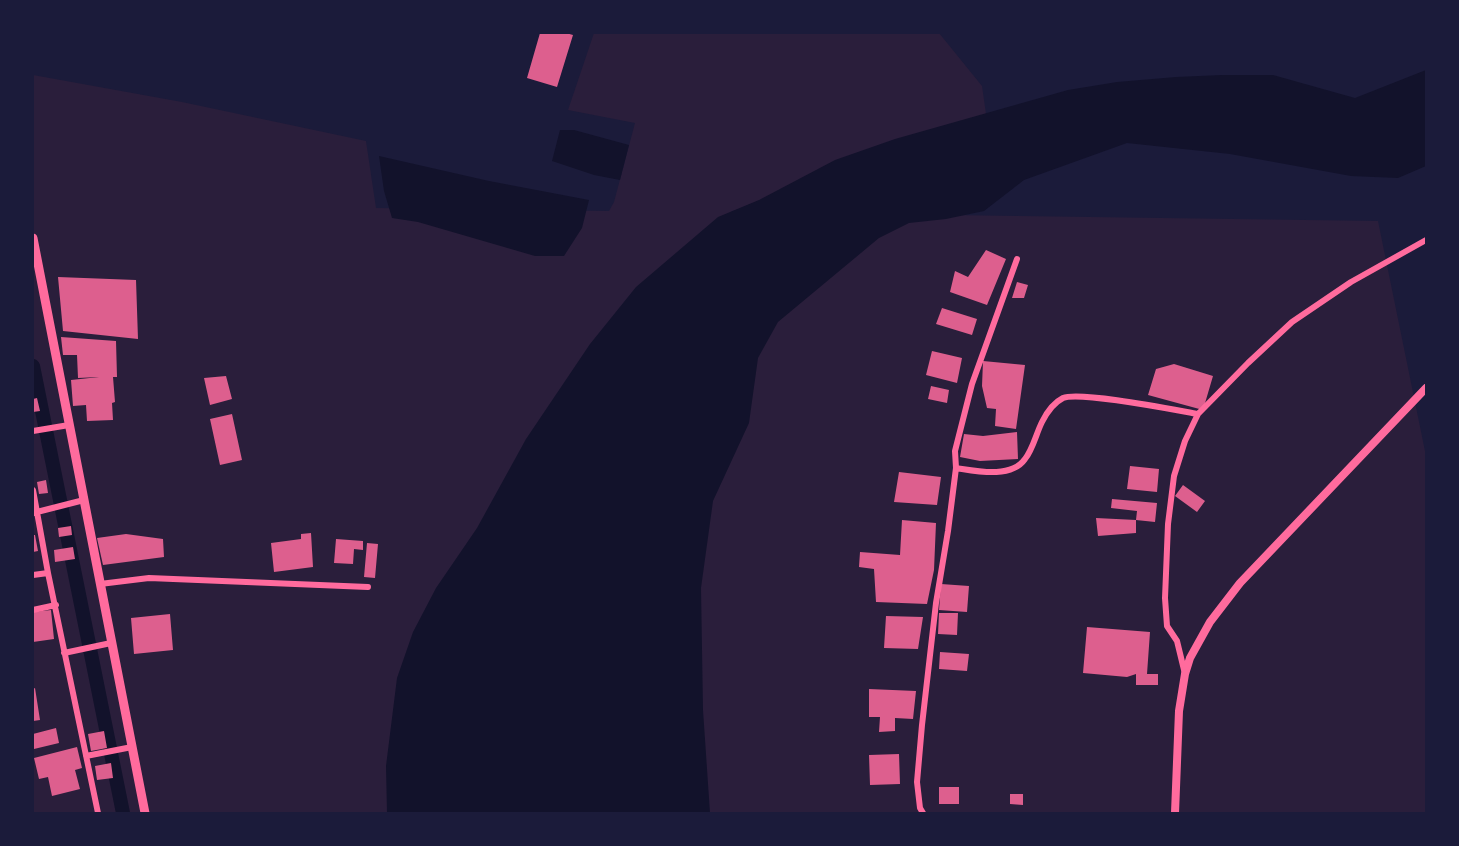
<!DOCTYPE html>
<style>
body{margin:0}
#map{position:relative;width:1459px;height:846px;overflow:hidden;background:#1b1b3a;font-family:Bitter,serif}
canvas{display:block}
.frame{position:absolute;inset:0;border:34px solid #1b1b3a;pointer-events:none}
</style>
<div id="map">
<canvas width="1459" height="846"></canvas>
<div class="frame"></div>
</div>
<script>
const ctx = document.querySelector('canvas').getContext('2d');
ctx.lineJoin = 'round';
function fill(path, color) {
  ctx.fillStyle = color;
  ctx.fill(path, 'evenodd');
}
function trace(path, color, width, dash) {
  ctx.strokeStyle = color;
  ctx.lineWidth = width;
  ctx.lineCap = dash ? 'butt' : 'round';
  ctx.setLineDash(dash || []);
  ctx.stroke(path);
}
fill(new Path2D(`
 M594 33H939L982 86 986 114 949 125 731 212 1378 221 1426 456V813H33V75L182 102 366 141 376 208 609 211 614 202 635 123 568 110Z`), '#2a1e3b');
fill(new Path2D(`
 M1426 70V166L1398 178 1351 176 1230 154 1127 143 1024 180 984 211 946 219 909 223 879 238 778 322 758 358 749 423 713 501 701 588 703 710 710 813H387L386 766 397 678 413 632 436 588 477 528 526 439 590 344 636 287 718 217 759 200 835 160 895 139 1068 90 1117 82 1176 77 1222 75H1273L1355 98Z
 M560 130H574L629 145 620 180 594 175 552 161Z
 M379 156 489 181 589 200 582 228 564 256H535L418 222 392 218 384 191Z`), '#12122b');
trace(new Path2D(`
 M33 366 123 813`), '#12122b', 14);
fill(new Path2D(`
 M540 33H566L573 35 557 87 527 78Z
 M986 250 1006 259 987 305 950 292 955 271 968 277Z
 M58 277 136 280 138 339 63 331Z
 M1017 282 1028 285 1024 298H1012Z
 M942 308 977 319 972 335 936 324Z
 M61 337 116 341 117 377H113L115 402 112 403 113 420 87 421 86 405 73 406 71 380 99 377 78 378 77 355H63Z
 M932 351 962 358 957 383 926 375Z
 M983 361 1025 365 1016 429 995 426 996 409 987 408 982 386Z
 M1174 364 1213 376 1203 410 1148 395 1156 369Z
 M226 376 232 399 210 405 204 378Z
 M931 386 949 390 947 403 928 399Z
 M37 398 40 411 33 412V399Z
 M232 414 242 460 220 465 210 419Z
 M1017 432 1018 459 980 461 960 457 964 434 983 436Z
 M1130 466 1159 469 1157 492 1127 489Z
 M899 472 941 477 937 505 894 502Z
 M46 480 48 493 39 494 37 482Z
 M1183 485 1205 501 1197 512 1175 496Z
 M1112 499 1157 503 1155 522 1136 520 1137 511 1111 508Z
 M1096 518 1136 520V533L1098 536Z
 M902 520 936 523 934 570 927 604 876 602 874 569 859 567 860 552 900 555Z
 M71 526 72 535 59 537 58 528Z
 M311 533 313 567 274 572 271 543 301 539V534Z
 M126 534 163 539 164 557 103 565 97 538Z
 M33 535H35L38 551 33 552Z
 M336 539 363 541V550L354 549 353 564 334 563Z
 M367 543 378 544 375 578 364 577Z
 M73 547 75 559 55 562 54 550Z
 M941 584 969 586 967 612 939 610Z
 M51 610 54 639 33 642V612Z
 M939 613H958L957 635 938 634Z
 M170 614 173 650 134 654 131 618Z
 M886 616 923 617 918 649 884 648Z
 M1087 627 1150 632 1147 674H1158V685H1136V674L1127 677 1083 673Z
 M940 652 969 654 967 671 939 669Z
 M35 688 40 720 33 721V689Z
 M869 689 916 691 913 719 895 718V731L879 732 880 717H869Z
 M56 728 59 743 34 749 33 734Z
 M104 731 107 748 91 751 88 734Z
 M77 747 82 768 75 770 80 789 52 796 48 777 39 779 34 758Z
 M899 754 900 784 870 785 869 755Z
 M111 763 113 778 97 780 95 766Z
 M939 787H959V804H939Z
 M1010 794H1023V805L1010 804Z`), '#dd5f8e');
trace(new Path2D(`
 M33 431 69 425
 M956 468C976 471 1011 479 1025 459 1033 449 1036 434 1042 422 1047 412 1053 403 1063 398 1080 391 1175 410 1198 414
 M33 490 48 573 98 813
 M33 513 84 500
 M33 575 48 573
 M100 584 149 578 368 587
 M33 610 56 605
 M64 653 111 643
 M1185 674 1177 641 1167 626 1165 598 1168 524 1174 476 1185 441 1198 414 1248 363 1292 322 1351 282 1426 240
 M86 756 132 747
 M923 813 920 808 917 782 922 725 936 603 948 531 956 468 955 451 972 384 1017 259`), '#ff6b9d', 6);
trace(new Path2D(`
 M1175 813 1179 711 1185 674 1190 658 1210 622 1240 583 1426 388`), '#ff6b9d', 8);
trace(new Path2D(`
 M33 238 145 813`), '#ff6b9d', 9);
</script>
